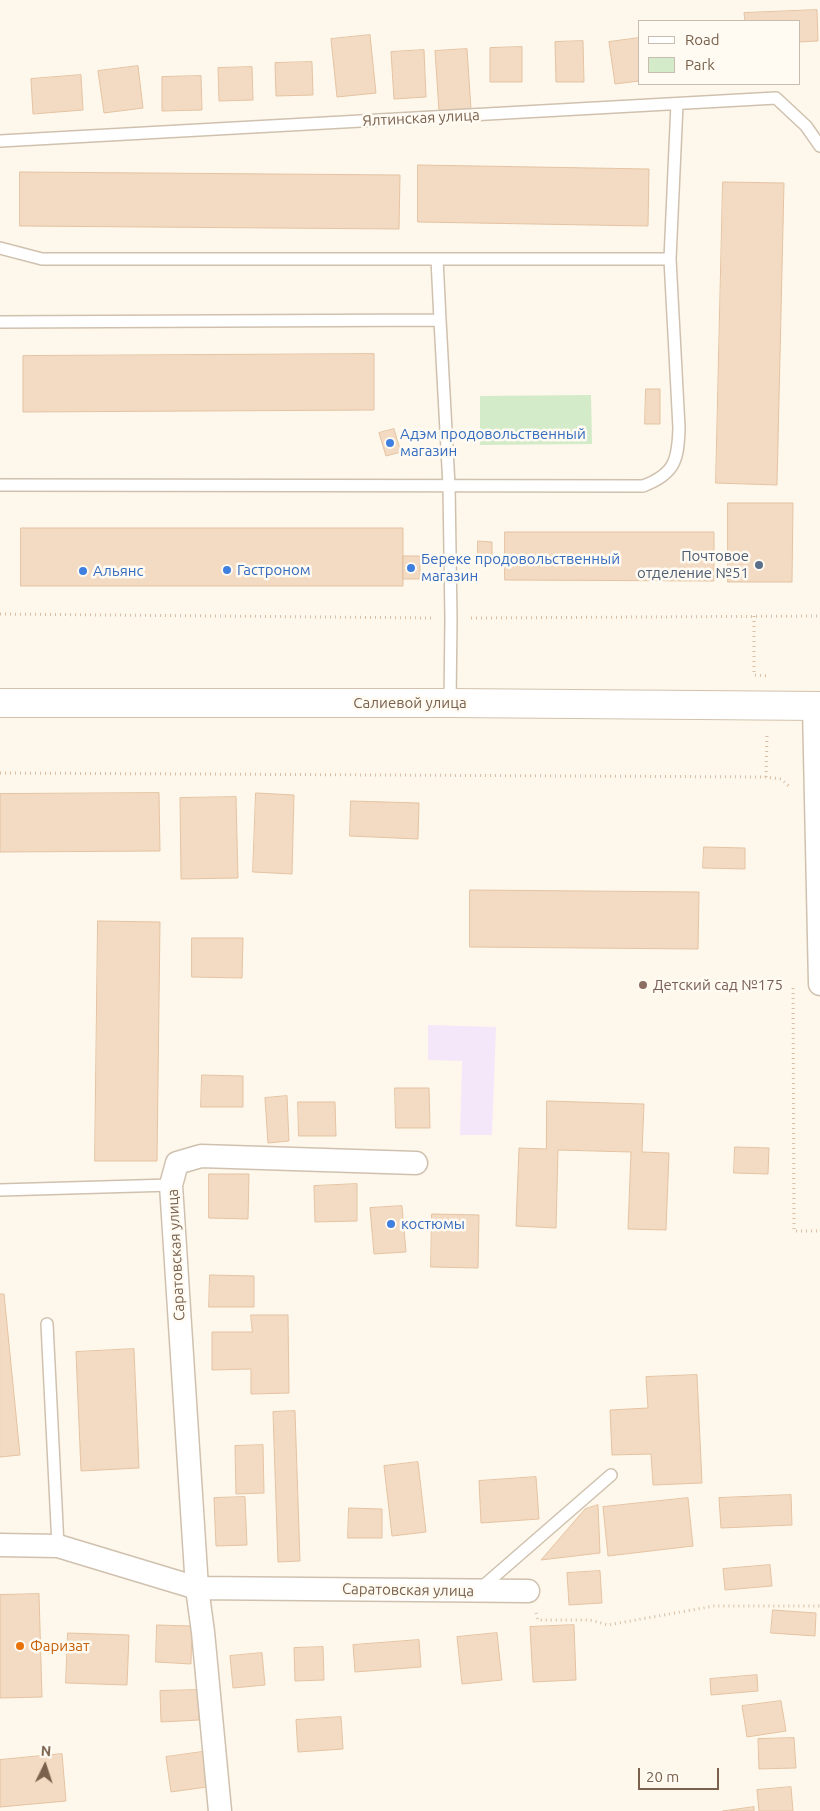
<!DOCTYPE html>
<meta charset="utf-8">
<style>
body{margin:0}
#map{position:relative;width:820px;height:1811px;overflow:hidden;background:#fdf8eb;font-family:Ubuntu,sans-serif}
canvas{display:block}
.legend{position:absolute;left:638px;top:20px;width:162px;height:65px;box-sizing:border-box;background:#fffbf2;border:1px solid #c9bdb0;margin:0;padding:6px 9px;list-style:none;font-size:15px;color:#79614d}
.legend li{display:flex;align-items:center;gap:10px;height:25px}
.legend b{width:25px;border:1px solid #c9bdb0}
.north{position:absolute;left:20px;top:1741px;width:50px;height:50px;-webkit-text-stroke:4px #fffbf2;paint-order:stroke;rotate:4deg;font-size:14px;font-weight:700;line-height:20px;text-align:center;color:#79614d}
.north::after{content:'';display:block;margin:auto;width:18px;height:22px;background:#79614d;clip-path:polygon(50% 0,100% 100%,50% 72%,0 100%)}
.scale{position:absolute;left:638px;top:1768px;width:81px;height:22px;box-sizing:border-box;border:2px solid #79614d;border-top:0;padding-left:6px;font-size:15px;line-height:18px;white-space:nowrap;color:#79614d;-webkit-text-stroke:4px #fffbf2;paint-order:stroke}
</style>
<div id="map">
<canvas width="820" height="1811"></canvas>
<ul class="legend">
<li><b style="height:6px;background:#fff"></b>Road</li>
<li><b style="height:14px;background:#d3ebc8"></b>Park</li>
</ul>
<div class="north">N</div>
<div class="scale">20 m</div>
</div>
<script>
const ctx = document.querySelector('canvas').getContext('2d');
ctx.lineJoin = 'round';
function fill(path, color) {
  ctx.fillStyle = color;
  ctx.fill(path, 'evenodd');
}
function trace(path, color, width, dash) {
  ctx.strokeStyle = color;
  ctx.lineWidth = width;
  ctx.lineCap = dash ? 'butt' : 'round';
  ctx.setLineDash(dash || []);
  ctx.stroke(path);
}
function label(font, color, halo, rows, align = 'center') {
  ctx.font = font + ' Ubuntu,sans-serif';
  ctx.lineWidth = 5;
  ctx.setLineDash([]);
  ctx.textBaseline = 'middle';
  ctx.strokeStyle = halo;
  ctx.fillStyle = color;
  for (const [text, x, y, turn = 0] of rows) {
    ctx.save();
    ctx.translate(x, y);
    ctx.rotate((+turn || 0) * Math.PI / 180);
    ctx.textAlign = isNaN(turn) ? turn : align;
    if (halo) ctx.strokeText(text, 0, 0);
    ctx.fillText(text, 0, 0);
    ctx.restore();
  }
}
fill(new Path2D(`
 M428 1025 496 1027 492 1135H460L462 1061 428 1060Z`), '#f5e7fa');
fill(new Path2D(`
 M591 395 592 444 480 445V396Z`), '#d3ebc8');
const building = new Path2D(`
 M817 10 818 41 799 42V21H745L744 13Z
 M370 35 376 93 337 97 331 39Z
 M639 38V81L615 84 609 42Z
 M583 41 584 82H556L555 42Z
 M522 47V82H490V48Z
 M467 49 471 109 439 111 435 51Z
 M424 50 426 97 394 99 391 52Z
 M312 62 313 95 276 96 275 63Z
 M138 66 143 108 104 113 98 71Z
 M252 67 253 100 219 101 218 68Z
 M81 75 83 110 33 114 31 79Z
 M201 76 202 110 162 111V77Z
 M418 165 649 169 648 226 418 222Z
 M20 172 400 175 399 229 20 226Z
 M723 182 784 183 777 485 716 483Z
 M374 354V410L23 412V356Z
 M646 389H660V424H645Z
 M394 429 401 452 386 456 379 433Z
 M728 503H793L792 582H728Z
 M21 528H403V586H21Z
 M505 532H714V581L505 580Z
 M478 541 492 542V560H478Z
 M403 556H420V579H403Z
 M159 793 160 851 0 852V794Z
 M256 793 294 795 292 874 253 872Z
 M236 797 238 878 181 879 180 798Z
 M351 801 419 803 418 839 350 836Z
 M704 847 745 848V869L703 868Z
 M470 890 699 892 698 949 470 947Z
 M98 921 160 922 157 1161H95Z
 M192 938H243L242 978 192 977Z
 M202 1075 243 1076V1107H201Z
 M395 1088H429L430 1128H396Z
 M287 1096 289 1141 268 1143 265 1098Z
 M547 1101 644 1104 642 1152 669 1153 666 1230 628 1229 631 1152 558 1150 556 1228 516 1226 519 1148 546 1149Z
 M298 1102H335L336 1136H299Z
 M735 1147 769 1148 768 1174 734 1173Z
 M209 1174H249L248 1219 209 1218Z
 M357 1184V1221L315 1222 314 1186Z
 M402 1206 406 1252 374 1254 370 1208Z
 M432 1214 479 1215 478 1268 431 1267Z
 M210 1275 254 1276V1307H209Z
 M0 1294H4L20 1455 0 1457Z
 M251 1315H288L289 1393 251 1394V1369L212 1370V1332H252Z
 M134 1349 139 1468 81 1471 76 1352Z
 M697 1375 702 1483 653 1485 651 1454 612 1455 610 1410 648 1408 646 1377Z
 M295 1411 300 1561 278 1562 273 1412Z
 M263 1445 264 1493 236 1494 235 1446Z
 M418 1462 426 1532 392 1536 384 1466Z
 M536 1477 539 1519 481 1523 479 1481Z
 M791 1495 792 1525 721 1528 719 1498Z
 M245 1497 247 1545 216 1546 214 1498Z
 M688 1498 693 1546 608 1556 603 1507Z
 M598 1505 600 1553 541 1560 585 1509Z
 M349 1508 382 1509V1538H348Z
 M770 1565 772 1586 725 1590 723 1569Z
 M600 1571 602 1603 569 1605 567 1573Z
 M39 1594 42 1697 0 1698V1595Z
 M773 1610 816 1613 815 1636 771 1633Z
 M157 1625 192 1626 191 1664 156 1662Z
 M574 1625 576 1680 533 1682 530 1627Z
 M68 1633 129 1635 127 1685 66 1683Z
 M497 1633 502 1680 462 1684 457 1637Z
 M419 1640 421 1667 355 1672 353 1645Z
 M323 1647 324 1680 295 1681 294 1648Z
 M262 1653 265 1685 233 1688 230 1656Z
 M757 1675 758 1691 711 1695 710 1679Z
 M198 1690 199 1720 161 1722 160 1691Z
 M781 1701 786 1731 747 1737 742 1706Z
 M341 1717 343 1749 298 1752 296 1720Z
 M794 1738 796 1768 759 1769 758 1739Z
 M209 1751 214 1786 171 1792 166 1757Z
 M62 1754 66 1801 0 1807V1760Z
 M791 1787 793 1811H759L757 1790Z
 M754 1807V1811H723Z`);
fill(building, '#f3dac2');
trace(building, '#e5c3a2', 1);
const lane = new Path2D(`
 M0 141 776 98 806 126 820 146
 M0 248 42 259H670L677 104
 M437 259 440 320
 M0 322 440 320 449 486 451 619 450 703
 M0 485 643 486C675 474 678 460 679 428L670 259
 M0 1190 171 1185
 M47 1324 58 1546
 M481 1588 611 1475`);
const street = new Path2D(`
 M814 706 820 984
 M0 1545 58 1546 197 1588 528 1591
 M220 1811 203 1632 197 1588 171 1185 177 1163 201 1156 416 1163`);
const secondary = new Path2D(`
 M0 703H450L820 706`);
trace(lane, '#d0c1af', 14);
trace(street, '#d0c1af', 25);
trace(secondary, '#d3c2ad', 30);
trace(new Path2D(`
 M0 614 432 618
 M754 616V675L769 676
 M471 618 820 616
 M0 773 766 777 781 779 790 787
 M766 777 767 733
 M793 988 794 1231H820
 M536 1613 538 1620H590L608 1625 714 1606H820`), '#d8bea4', 3, [1, 4]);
trace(lane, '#fff', 11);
trace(street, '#fff', 22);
trace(secondary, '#fff', 28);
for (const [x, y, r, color] of [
 [390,443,5,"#3f7fe0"],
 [759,565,5,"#5c6f8a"],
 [411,568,5,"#3f7fe0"],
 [227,570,5,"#3f7fe0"],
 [83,571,5,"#3f7fe0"],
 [643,985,5,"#8d6e63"],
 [391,1224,5,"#3f7fe0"],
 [20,1646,5,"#e8710a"]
]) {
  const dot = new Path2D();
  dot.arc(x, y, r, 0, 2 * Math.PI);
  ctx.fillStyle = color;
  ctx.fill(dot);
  trace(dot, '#fffbf2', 2);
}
label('15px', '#79614d', '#fffbf2', [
 ["Ялтинская улица",421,118,-3],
 ["Салиевой улица",410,703],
 ["Саратовская улица",176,1255,-93],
 ["Саратовская улица",408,1590,1]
]);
label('15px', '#366cbe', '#fffbf2', [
 ["Адэм продовольственный",400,434],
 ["магазин",400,451],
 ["Береке продовольственный",421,559],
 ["магазин",421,576],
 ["Гастроном",237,570],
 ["Альянс",93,571],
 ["костюмы",401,1224]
], 'left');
label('15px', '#4e5e75', '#fffbf2', [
 ["Почтовое",749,556],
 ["отделение №51",749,573]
], 'right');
label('15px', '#785e54', '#fffbf2', [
 ["Детский сад №175",653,985]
], 'left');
label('15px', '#c56008', '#fffbf2', [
 ["Фаризат",30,1646]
], 'left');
</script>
